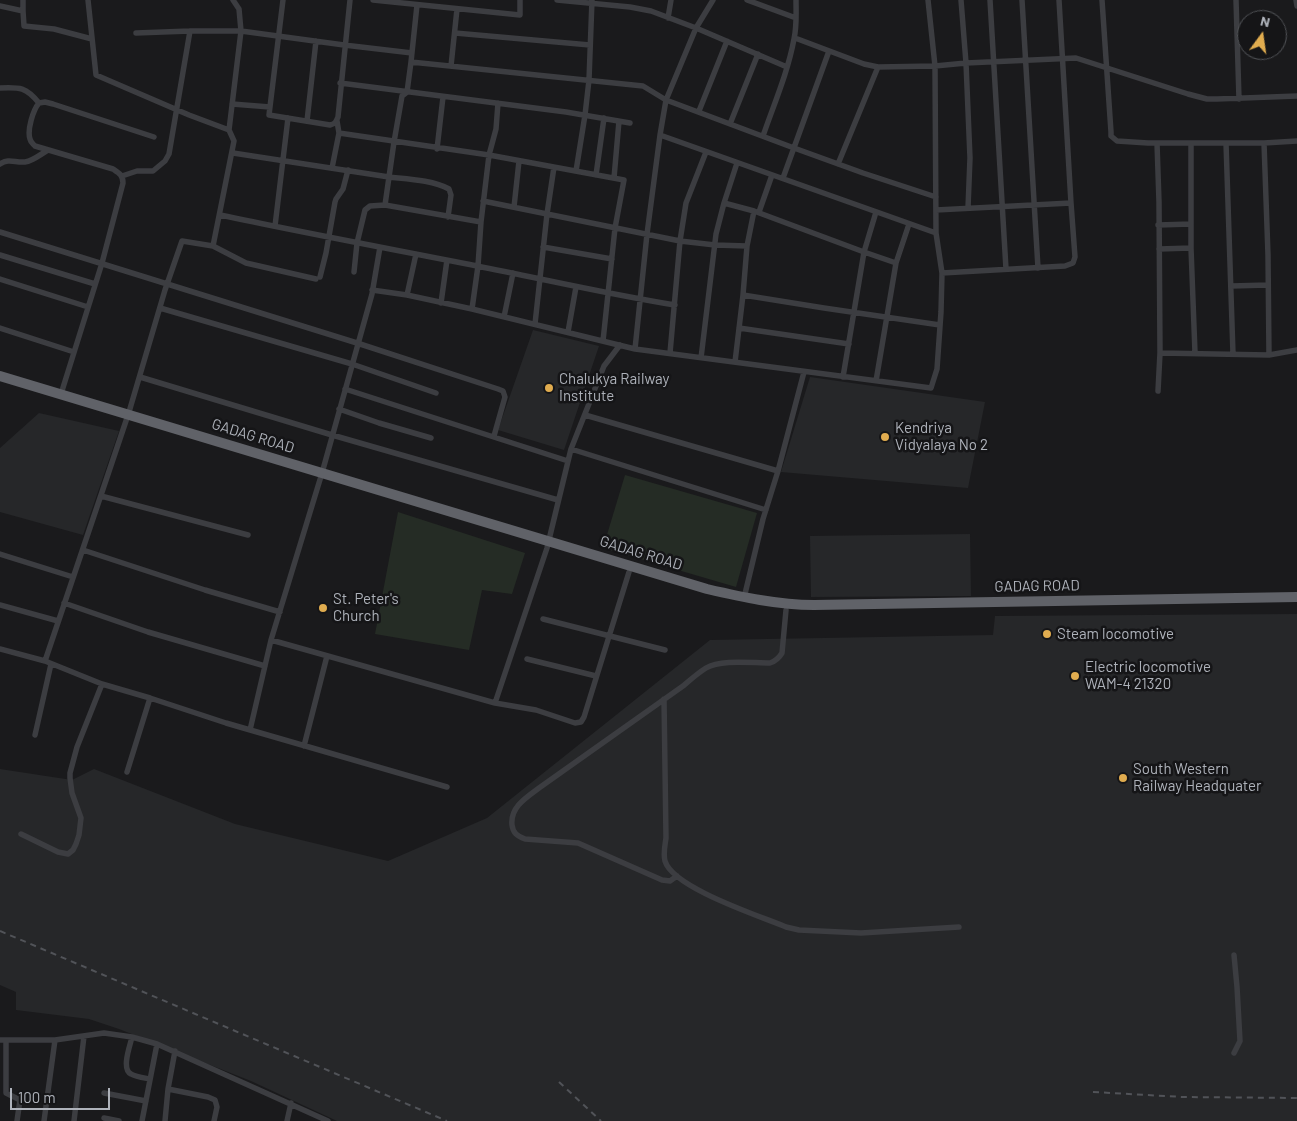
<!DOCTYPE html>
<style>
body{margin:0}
#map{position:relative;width:1297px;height:1121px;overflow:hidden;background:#1a1a1c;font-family:Barlow,sans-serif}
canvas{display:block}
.north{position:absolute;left:1237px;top:10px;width:50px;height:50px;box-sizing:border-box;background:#151517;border:1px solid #525458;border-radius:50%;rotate:14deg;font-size:14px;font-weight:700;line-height:20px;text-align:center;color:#aeb2ba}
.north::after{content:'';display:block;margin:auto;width:18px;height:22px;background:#e0ac4f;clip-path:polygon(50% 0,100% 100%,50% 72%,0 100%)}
.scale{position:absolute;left:10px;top:1088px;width:100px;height:22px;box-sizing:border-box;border:2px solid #aeb2ba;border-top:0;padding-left:6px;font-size:15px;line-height:18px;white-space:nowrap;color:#aeb2ba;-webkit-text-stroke:4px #151517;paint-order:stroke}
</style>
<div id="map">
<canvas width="1297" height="1121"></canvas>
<div class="north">N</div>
<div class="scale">100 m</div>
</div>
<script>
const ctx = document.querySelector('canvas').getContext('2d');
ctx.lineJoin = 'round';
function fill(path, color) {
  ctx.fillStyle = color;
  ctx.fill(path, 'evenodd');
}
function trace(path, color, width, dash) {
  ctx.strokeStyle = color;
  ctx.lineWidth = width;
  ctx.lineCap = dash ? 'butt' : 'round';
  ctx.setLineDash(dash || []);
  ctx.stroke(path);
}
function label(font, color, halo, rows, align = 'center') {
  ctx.font = font + ' Barlow,sans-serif';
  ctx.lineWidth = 5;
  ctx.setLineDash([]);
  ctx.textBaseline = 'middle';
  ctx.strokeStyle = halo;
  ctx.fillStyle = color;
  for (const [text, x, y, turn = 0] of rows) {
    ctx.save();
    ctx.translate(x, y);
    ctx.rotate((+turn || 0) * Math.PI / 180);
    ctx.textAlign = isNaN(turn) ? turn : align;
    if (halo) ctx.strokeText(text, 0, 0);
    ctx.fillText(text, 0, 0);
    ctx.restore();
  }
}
fill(new Path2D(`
 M533 330 599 346 564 450 498 430Z
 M810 377 985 402 968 488 781 472Z
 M39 413 119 431 83 535 0 512V448Z
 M970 534 971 596 811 597 810 536Z
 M1297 614V1121H337L251 1081 119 1029 89 1019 16 1010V992L0 985V769L72 780 94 769 235 824 388 861 487 818 710 640 993 635 995 616Z`), '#262729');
fill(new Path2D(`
 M625 475 757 513 736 587 603 548Z
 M398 512 525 553 512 594 482 590 469 650 375 634Z`), '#252c25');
trace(new Path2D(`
 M283 0 269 115 330 125C335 124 336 122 338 117L350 0
 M373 0 520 15V0
 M557 0 630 7 651 11 696 28 787 67
 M747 0 796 18
 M961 0 966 63 970 158 968 208
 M990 0 1006 269
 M1022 0 1038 268
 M1102 0 1111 132V136L1117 141 1148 143H1264L1297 141
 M1236 0 1239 99
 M1296 0 1297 6
 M417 5 411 62 407 92 402 96 394 142 389 177C407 179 433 180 449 189L451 195 448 217
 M0 6 23 11V0
 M23 11 24 26 54 29 92 39
 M668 18 671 0
 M136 33 190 31H241L344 45 412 53
 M455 33 590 45
 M795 38 864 64 878 67 935 66 966 63 1076 58 1188 94 1207 99H1217L1297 96
 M411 62 643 86 666 100 794 148 863 173 936 197
 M451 66 457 9
 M340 83 566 112 630 123
 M0 88C20 87 26 87 39 103
 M232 104 270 107
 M699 111 727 41
 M307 121 316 41
 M730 124 758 54
 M229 130 241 31 239 9 233 0
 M339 133 489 155 624 180 615 228 603 341
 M660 135 666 100 696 28 713 0
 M763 136C774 104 788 72 794 39 797 26 796 13 796 0
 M1157 143 1159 202 1160 353 1158 391
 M1191 143V248L1195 353
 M1226 143 1233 354
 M1264 143 1268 255 1269 355
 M437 149 443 97
 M233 153 389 177 385 205 481 222
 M737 163 724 203 754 211 864 252 896 263
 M0 164C9 158 15 163 25 162 33 161 41 154 48 150
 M838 164 878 67
 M332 168 339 133 337 121
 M576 171 585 115 589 80 592 0
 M596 175 604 118
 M122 176 137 171H153L165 161 169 154 190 31
 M614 178 619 121
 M783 178 829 51
 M483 201 680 241 715 245 747 246
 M514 207 519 161
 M936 210 1071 203
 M759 212 772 175
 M220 215C305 233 391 249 477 266 543 279 608 294 675 305
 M1158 225 1191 224
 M275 226 288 118
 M0 232 357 343 498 389 503 391 505 397 494 436
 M213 246 246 263 316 279
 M543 247 612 259
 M1159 249 1191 248
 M0 255 95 284
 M354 272 357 243 365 210 370 206 385 205
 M942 273 1065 266 1073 263 1075 257 1071 203 1059 0
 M320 277 326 253 335 202 336 199 343 189 348 170
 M0 279 88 307
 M1231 286 1268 285
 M372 290 407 295 472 309 635 349 931 388 937 369 941 312 942 273 936 233 935 66 928 0
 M407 295 416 254
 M743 295 824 308 940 325
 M441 303 447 260
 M160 308 352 364 436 393
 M472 309 478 266 481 222 489 155 496 129 498 103
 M504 317 513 273
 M535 324 547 214 554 167
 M0 328 74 352
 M739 328 849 344
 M568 332 576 287
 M635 349 647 234 660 135 936 233
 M670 353 680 241 686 203 706 152
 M1160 353 1269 355 1297 350
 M701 358 716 234 724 203
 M735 362 743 295 747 246 754 211
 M140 377 332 435 558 500
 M843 377 864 252 876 212
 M876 381 896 263 909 224
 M345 389 568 461
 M61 394 102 263 123 183C123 175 119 173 113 169L35 146C32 143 31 143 30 139 27 130 33 110 39 103L45 102 53 104 154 137
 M339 409 379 423 431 438
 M585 415 778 471
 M571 449 766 510
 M101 496 248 535
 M83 550 205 590 280 612
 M0 554 73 577
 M744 598 763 519 778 471 804 372
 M64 603 148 632 265 666
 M0 605 58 621
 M543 619 665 650
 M271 640 495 703 547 548 571 449 604 366 620 345
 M0 649 45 661 102 684 150 698 226 723 447 787
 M527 659 596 676
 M45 661 129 412 165 290 182 241 213 246 234 141 229 130 189 115 96 75 88 0
 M664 699 666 838C665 845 663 854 665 861 673 888 760 916 786 927L799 930 861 933 959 927
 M495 703 536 710 575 723 581 722 584 717 629 572
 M250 730 271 640 322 473 372 294 380 247
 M35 735 51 664
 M304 746 327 656
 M127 772 150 698
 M21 834 58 852 68 854 73 850 76 844 79 835 81 818 72 793 70 778V773L77 747 102 684
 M677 876 670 881 662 880 578 843 525 839C517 836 513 833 512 825 510 807 527 797 539 788L683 686C690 680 698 673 706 668 721 659 751 663 770 663 776 661 779 658 782 653L786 610
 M1234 955 1237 987 1240 1041 1234 1053
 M132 1037C130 1046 121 1069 131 1074 136 1077 145 1078 150 1079
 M0 1040H55L104 1033 132 1037 157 1044 328 1121
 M6 1040V1093L20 1100 17 1121
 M168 1089 208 1097 215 1100 217 1107 214 1121
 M104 1093 146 1101
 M104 1118 119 1121
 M44 1121 55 1040
 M74 1121 84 1036
 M142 1121 157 1044
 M165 1121 168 1089 175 1051
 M287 1121 291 1103`), '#3c3d41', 5.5);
trace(new Path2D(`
 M0 376 707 589C742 597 778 605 814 605L1297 597`), '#606268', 10);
trace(new Path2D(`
 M0 931 447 1121
 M559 1082 601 1121
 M1093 1092 1183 1097 1297 1098`), '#515358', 2, [6, 5]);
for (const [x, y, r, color] of [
 [549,388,5,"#e0ac4f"],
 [885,437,5,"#e0ac4f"],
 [323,608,5,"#e0ac4f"],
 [1047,634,5,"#e0ac4f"],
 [1075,676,5,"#e0ac4f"],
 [1123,778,5,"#e0ac4f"]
]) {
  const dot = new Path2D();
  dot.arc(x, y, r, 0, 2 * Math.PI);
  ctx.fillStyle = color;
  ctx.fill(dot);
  trace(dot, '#151517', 2);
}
label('15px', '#aeb2ba', '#151517', [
 ["Chalukya Railway",559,379],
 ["Institute",559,396],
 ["Kendriya",895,428],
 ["Vidyalaya No 2",895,445],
 ["St. Peter's",333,599],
 ["Church",333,616],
 ["Steam locomotive",1057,634],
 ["Electric locomotive",1085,667],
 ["WAM-4 21320",1085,684],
 ["South Western",1133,769],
 ["Railway Headquater",1133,786]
], 'left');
label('15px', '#aeb2ba', '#151517', [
 ["GADAG ROAD",253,436,17],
 ["GADAG ROAD",641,553,17],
 ["GADAG ROAD",1037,586,-1]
]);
</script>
